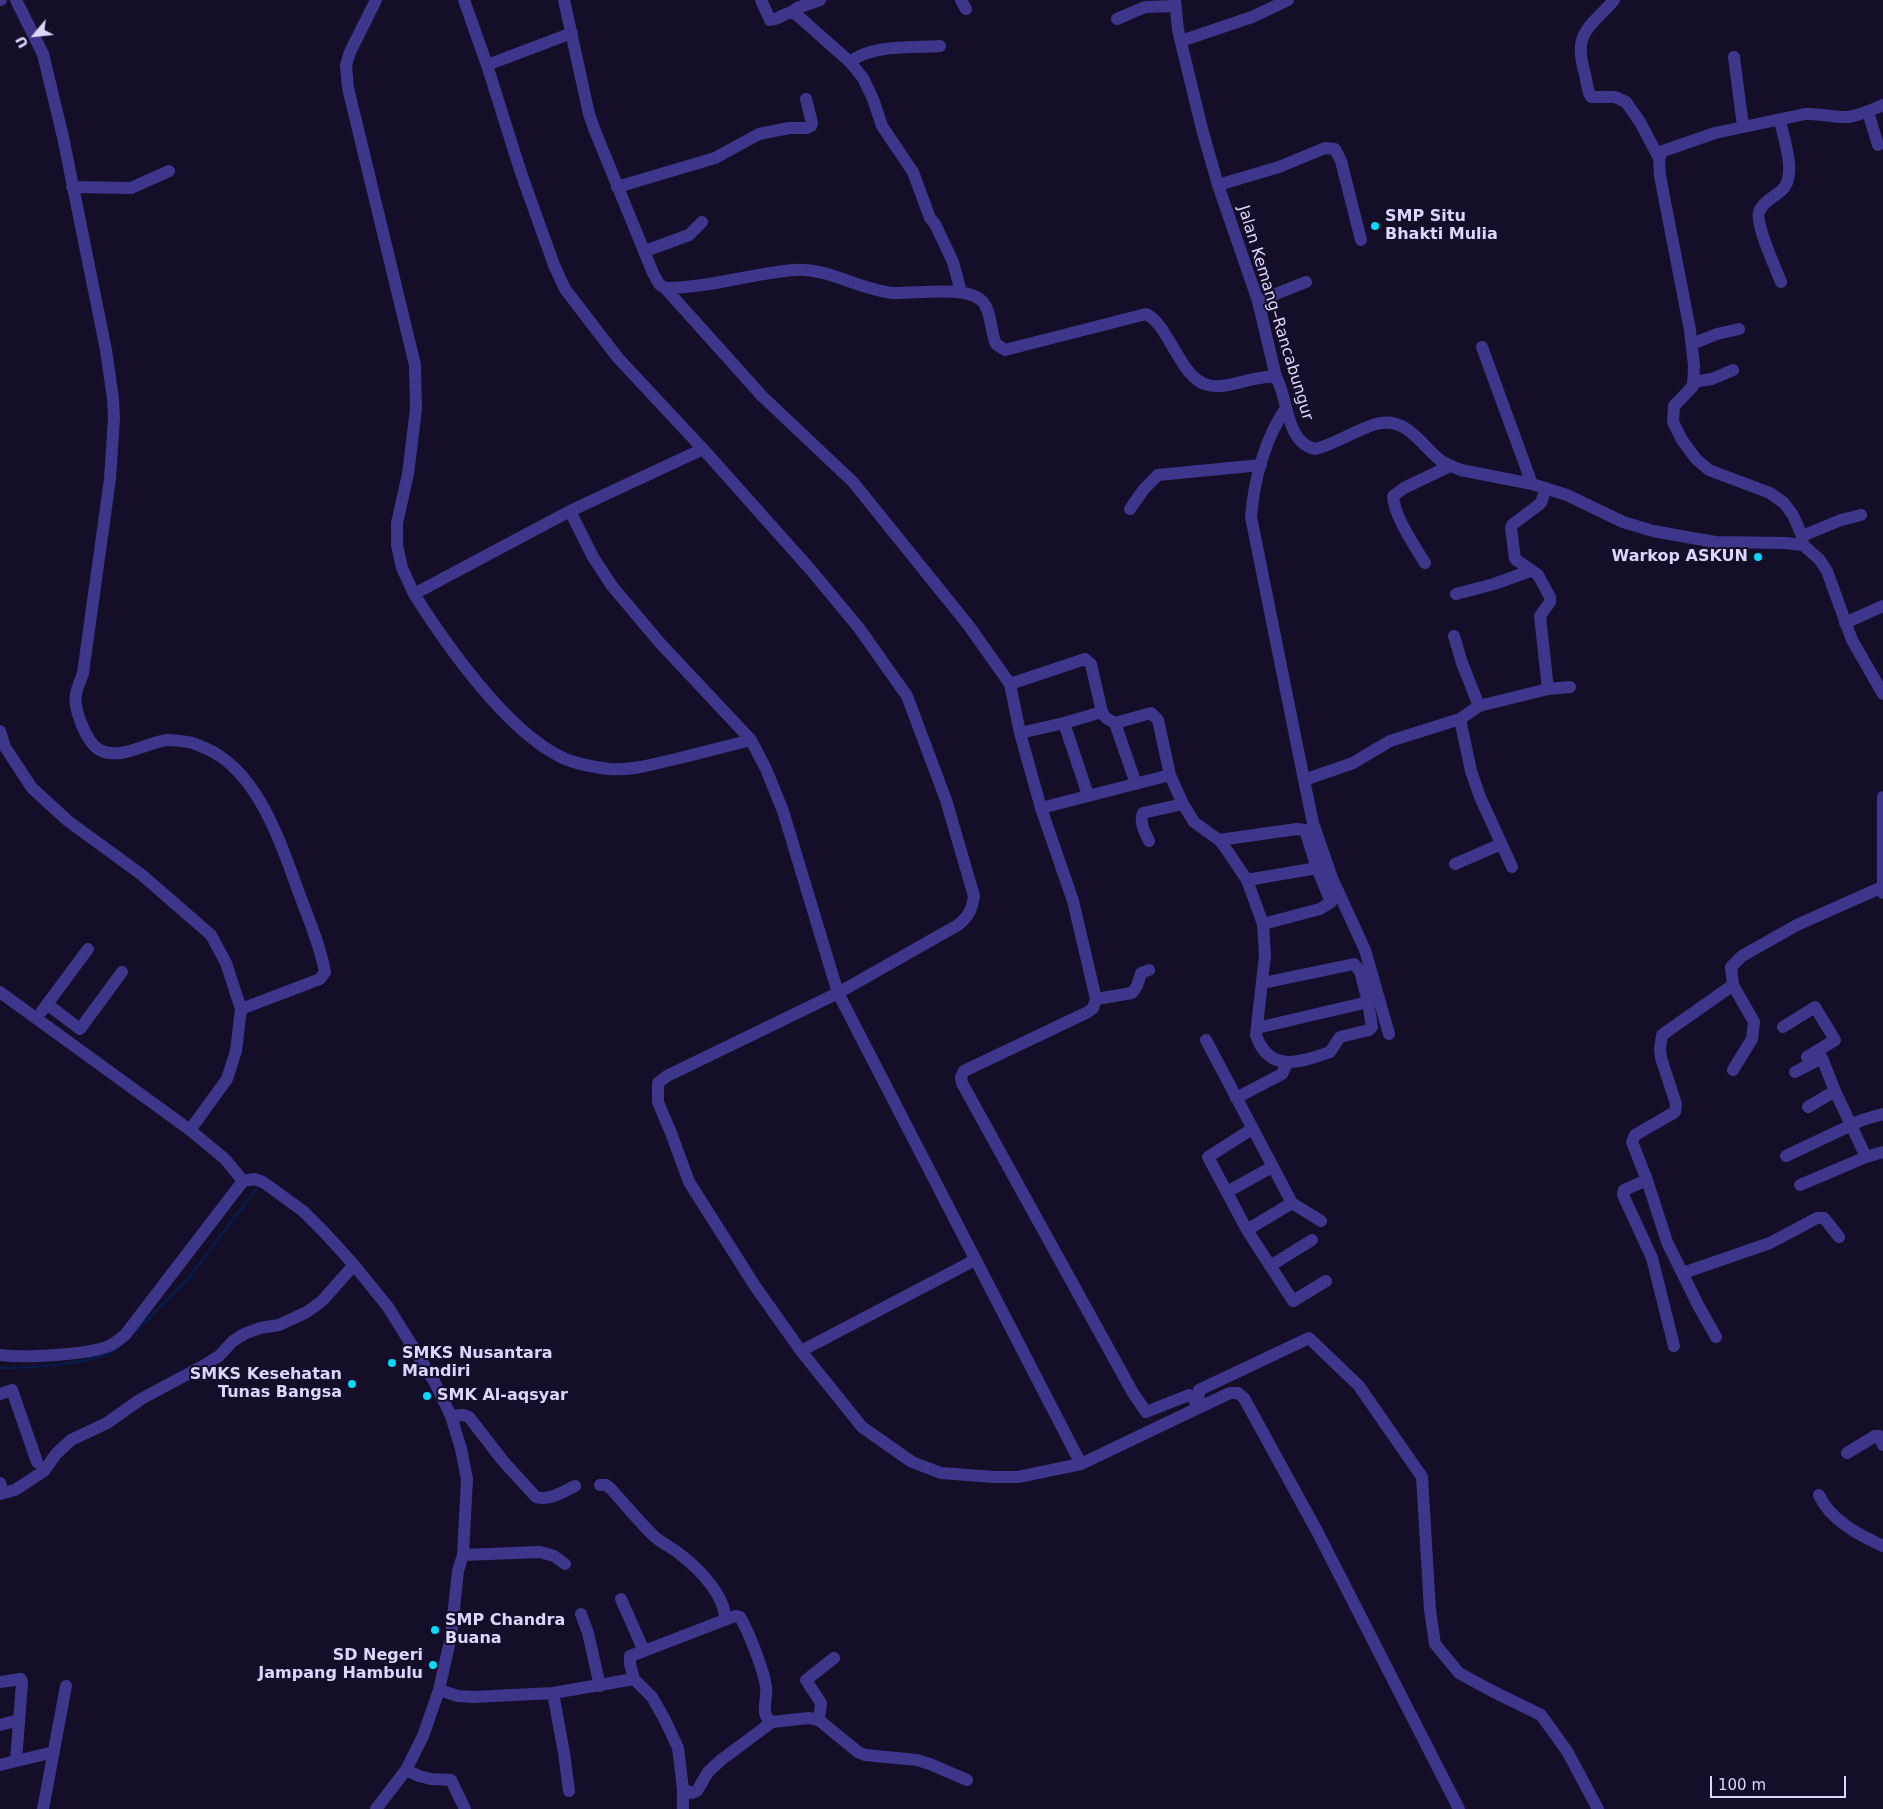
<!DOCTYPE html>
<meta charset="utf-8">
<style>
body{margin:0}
#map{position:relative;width:1883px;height:1809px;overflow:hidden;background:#140e29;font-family:"DejaVu Sans",sans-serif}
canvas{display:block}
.north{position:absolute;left:10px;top:10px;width:50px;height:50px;-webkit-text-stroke:4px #140e29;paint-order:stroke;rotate:242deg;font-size:14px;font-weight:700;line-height:20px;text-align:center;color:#ddd7ff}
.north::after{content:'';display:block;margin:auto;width:18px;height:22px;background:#ddd7ff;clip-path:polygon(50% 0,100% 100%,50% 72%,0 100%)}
.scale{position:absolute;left:1710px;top:1776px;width:136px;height:22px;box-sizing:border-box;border:2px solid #ddd7ff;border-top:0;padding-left:6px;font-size:15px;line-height:18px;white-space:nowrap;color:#ddd7ff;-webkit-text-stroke:4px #140e29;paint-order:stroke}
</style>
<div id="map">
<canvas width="1883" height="1809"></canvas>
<div class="north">U</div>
<div class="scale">100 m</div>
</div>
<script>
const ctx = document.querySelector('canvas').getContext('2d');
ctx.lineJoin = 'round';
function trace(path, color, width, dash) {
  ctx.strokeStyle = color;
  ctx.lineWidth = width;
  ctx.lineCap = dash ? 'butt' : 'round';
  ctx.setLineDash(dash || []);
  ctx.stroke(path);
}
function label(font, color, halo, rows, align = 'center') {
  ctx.font = font + ' "DejaVu Sans",sans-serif';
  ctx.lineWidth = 4;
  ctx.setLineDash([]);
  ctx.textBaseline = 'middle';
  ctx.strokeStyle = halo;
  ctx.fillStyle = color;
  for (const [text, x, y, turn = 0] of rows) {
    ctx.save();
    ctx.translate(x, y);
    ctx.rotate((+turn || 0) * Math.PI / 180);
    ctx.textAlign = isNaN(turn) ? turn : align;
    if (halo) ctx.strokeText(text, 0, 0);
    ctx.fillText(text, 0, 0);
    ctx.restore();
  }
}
trace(new Path2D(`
 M130 1337 188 1279 257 1188
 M0 1368C25 1368 98 1364 116 1349`), '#071c4a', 2.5);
trace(new Path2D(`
 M0 0H1
 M16 0 43 54 63 137 106 350 113 399 114 418 110 479 83 673C81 680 77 687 76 694 73 708 86 741 98 749 120 762 146 742 168 740 174 740 181 741 187 742 193 742 199 746 205 748 258 770 281 844 299 893 309 920 320 945 325 972L320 979 241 1009
 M376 0 350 52 346 65 348 88 415 365 416 409 408 474 397 523V545L402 568 414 594 570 511 593 557 612 586 660 643 751 740 766 769 783 811 838 993 1081 1464
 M464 0 487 65 521 173 554 265 565 289 618 358 703 449 810 569 859 628 907 696 946 800 974 896C972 910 968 917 958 925L838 993 667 1076 658 1083V1102L671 1133 689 1182 755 1286 801 1351 862 1427 912 1462 941 1473 994 1477H1018L1081 1464 1198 1408 1230 1393H1238L1244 1398 1318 1533 1459 1809
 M564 0 589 114 595 131 653 273 659 284 665 288C708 288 750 274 793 270 829 267 858 290 893 293 915 294 966 285 982 301 992 311 990 331 996 344L1005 350 1146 314C1169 324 1180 379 1208 385 1228 390 1253 375 1276 377
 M761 0 770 20C781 20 787 8 797 15L850 62 863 78 873 99 882 126 913 172 930 218 935 224 953 262 961 292
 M961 0 966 9
 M1175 0 1178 30 1202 129 1218 185 1258 301 1276 377C1289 399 1285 442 1315 449 1336 444 1355 430 1376 424 1407 416 1420 444 1440 460 1447 465 1454 467 1461 470L1532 484 1567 495 1623 522 1653 531 1715 542 1785 543 1803 545 1819 559 1827 571 1852 640 1883 694
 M1614 0C1590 28 1572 32 1585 74 1587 82 1587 91 1591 97H1615L1626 102 1640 122 1659 158 1660 176 1690 330 1694 366 1693 386 1674 406 1673 422 1682 440 1696 459 1709 470 1770 493 1784 503 1793 515 1802 536 1803 545
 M792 12 797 8 820 0
 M1117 19 1145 7 1175 6
 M1181 41 1252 17 1288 0
 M1734 57 1743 126
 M850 62C872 44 912 48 940 46
 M487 65 572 33
 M1868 112 1878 145
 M1780 121C1784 140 1798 177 1781 191 1773 197 1762 203 1759 212 1755 224 1776 269 1781 282
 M1659 158 1663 151 1715 133 1805 114C1820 113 1834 118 1849 117 1861 115 1872 110 1883 105
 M1218 185 1279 167 1325 148 1335 149 1341 161 1361 240
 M72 187 131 188 169 171
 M617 187 715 158 759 134 789 128H807L811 126 812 123 806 99
 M645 251 689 235 702 222
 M665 288 762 396 853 482 969 626 1010 684 1020 733 1041 808 1073 901 1096 999 1093 1008 1088 1012 964 1071 961 1077 962 1083 1133 1393 1146 1412 1189 1395 1193 1398 1198 1408
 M1258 301 1306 282
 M1692 344 1717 334 1739 329
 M1482 347 1532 484
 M1693 382 1712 379 1733 370
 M1286 408C1265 438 1254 480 1251 517L1304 780
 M1546 488 1541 503 1512 525 1511 528 1515 559 1538 575 1550 597V602L1540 616 1548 689
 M1130 509 1144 489 1158 475 1261 465
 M570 511 703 449
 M1802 536 1841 520 1861 515
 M1425 563C1414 545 1394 516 1393 496L1404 488 1450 466
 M414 594C447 646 506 730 561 757 575 764 594 767 609 769 633 771 657 763 680 758 704 752 727 746 751 740
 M1456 594 1494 584 1530 571
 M1845 623 1883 606
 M1454 636 1462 663 1479 706
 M1010 684 1085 659 1091 664 1102 712
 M1460 719 1471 771 1480 797 1512 867
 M1064 723 1102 712 1106 718 1115 723 1151 713 1158 720 1170 775 1183 804 1194 822 1219 840 1224 846 1247 880 1263 924 1265 955 1256 1035C1269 1074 1301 1062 1330 1052L1340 1037 1369 1030 1372 1027 1368 1002 1360 971 1354 964 1263 983
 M1115 723 1136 784
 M0 731 5 747 32 788 68 821 142 875 211 935 226 963 241 1009 236 1051 227 1079 190 1130
 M1020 733 1064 723 1088 795
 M1883 797V893
 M1041 808 1170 775
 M1219 840 1297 829 1305 830 1317 868 1331 902 1320 909 1263 924
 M1149 841C1145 832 1139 823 1143 813L1183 804
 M1455 864 1501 844
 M1247 880 1317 868
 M1733 985 1754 1022 1752 1039 1733 1070
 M0 992 190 1130 225 1159 243 1181
 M1096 999 1132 993 1137 986 1141 973 1149 970
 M47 1004 80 1029 122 972
 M42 1011 88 949
 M1783 1027 1815 1007 1835 1040 1807 1057
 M1257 1028 1368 1002
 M1389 1034 1365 950 1332 878 1313 823 1304 780 1353 763 1390 741 1460 719 1479 706 1548 689 1570 687
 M1206 1040 1292 1203 1321 1221
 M1795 1072 1822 1058 1835 1091 1866 1157
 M1236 1098 1282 1074 1287 1063
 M1808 1107 1835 1091
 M1252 1129 1208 1157 1247 1230 1293 1301 1326 1281
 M1786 1156 1862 1120 1883 1114
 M1647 1180 1667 1242 1698 1305 1716 1337
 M1800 1185 1866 1157 1883 1152
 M1227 1192 1272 1167
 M1247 1230 1292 1203
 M1270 1266 1312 1240
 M1683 1273 1770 1243 1817 1218H1824L1839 1237
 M1674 1346 1652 1258 1623 1195 1624 1190 1647 1180 1632 1142 1635 1135 1675 1112 1676 1104 1661 1058 1660 1049 1662 1035 1733 985 1731 967 1742 956 1797 925 1882 887
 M801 1351 975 1260
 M0 1355C25 1358 87 1355 109 1346 115 1343 120 1339 125 1335L243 1181 254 1179 263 1182 303 1211 324 1232 354 1265 388 1307 434 1381 451 1416 461 1449 467 1479 463 1555 458 1571 451 1636 439 1690 423 1736 406 1770 376 1809
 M0 1394 12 1390 37 1462
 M1198 1408 1199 1390 1309 1338 1359 1386 1422 1477 1430 1610 1435 1644 1459 1673 1492 1691 1541 1715 1567 1751 1598 1809
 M451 1416 464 1415 469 1417 503 1461 536 1497C550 1501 562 1492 575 1486
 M1847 1453 1875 1436H1879L1883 1445
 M0 1483 1 1485
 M600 1485H606L610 1488C625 1504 639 1522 655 1537 663 1544 673 1548 681 1555 699 1569 726 1596 725 1620
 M0 1494 15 1490 44 1471 56 1454 71 1440 107 1423 141 1399 201 1367 219 1356 233 1341 244 1334 260 1328 279 1325 307 1312 322 1301 354 1265
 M1819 1495C1830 1520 1859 1535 1883 1546
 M463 1555 540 1552 554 1556 565 1564
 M621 1599 644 1651 630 1656V1664L634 1679 652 1697 665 1720 678 1748 683 1789V1809
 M581 1614 588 1633 600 1686
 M644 1651 735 1616 740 1617C748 1630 764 1671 766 1687 768 1698 759 1716 772 1722L809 1718 819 1720 858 1752 865 1755 917 1760 930 1764 967 1780
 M0 1682 21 1679 22 1683 16 1761
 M439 1690 458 1696 474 1697 553 1693 634 1679
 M553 1693 564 1753 569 1791
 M819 1720 821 1703 806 1680 834 1658
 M0 1725 19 1720
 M0 1765 54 1752
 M406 1770 419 1776 431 1779 451 1780 465 1809
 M683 1789 692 1793 697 1791 708 1772 721 1760 772 1722
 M43 1809 66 1686`), '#3e368b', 12);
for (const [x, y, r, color] of [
 [1375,226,5,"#03d9ff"],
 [1758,557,5,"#03d9ff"],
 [392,1363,5,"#03d9ff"],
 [352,1384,5,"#03d9ff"],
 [427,1396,5,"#03d9ff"],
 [435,1630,5,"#03d9ff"],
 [433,1665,5,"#03d9ff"]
]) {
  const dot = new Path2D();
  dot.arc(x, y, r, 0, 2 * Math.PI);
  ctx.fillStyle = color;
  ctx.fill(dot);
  trace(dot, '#140e29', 2);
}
label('bold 16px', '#ddd7ff', '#140e29', [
 ["SMP Situ",1385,217],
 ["Bhakti Mulia",1385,235],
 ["Warkop ASKUN",1748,557,"right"],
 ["SMKS Nusantara",402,1354],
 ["Mandiri",402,1372],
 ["SMKS Kesehatan",342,1375,"right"],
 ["Tunas Bangsa",342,1393,"right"],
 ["SMK Al-aqsyar",437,1396],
 ["SMP Chandra",445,1621],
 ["Buana",445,1639],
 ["SD Negeri",423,1656,"right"],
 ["Jampang Hambulu",423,1674,"right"]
], 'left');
label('16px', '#ddd7ff', '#140e29', [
 ["Jalan Kemang–Rancabungur",1275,313,73]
]);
</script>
